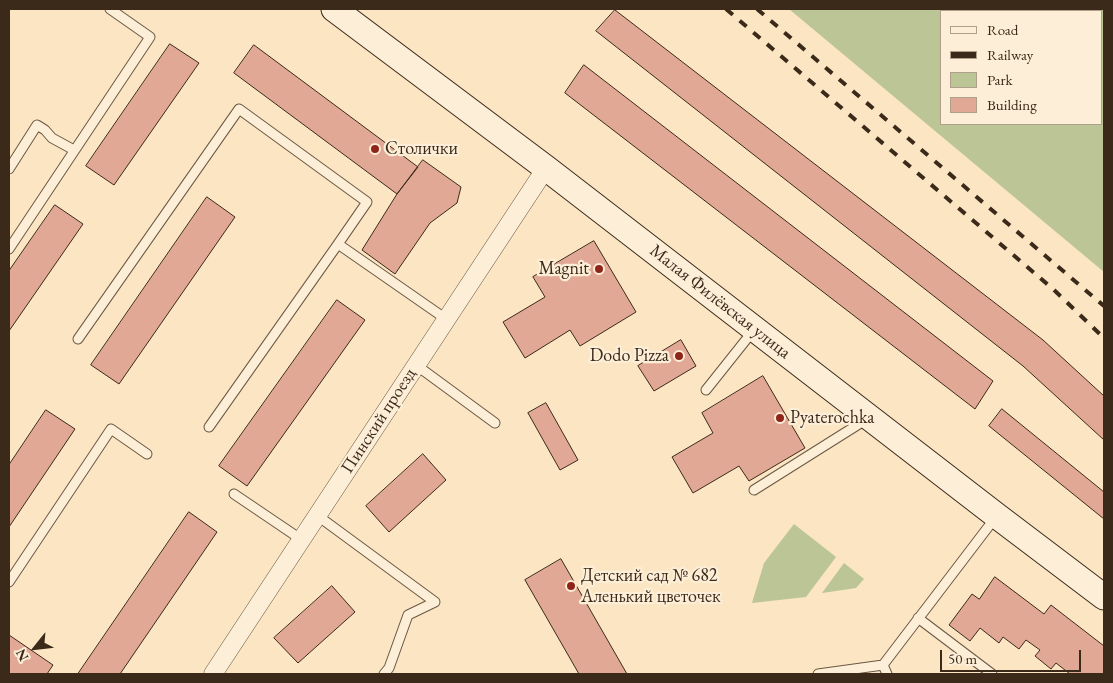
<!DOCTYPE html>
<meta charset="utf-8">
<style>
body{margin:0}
#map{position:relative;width:1113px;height:683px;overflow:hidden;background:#fbe5c2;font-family:"EB Garamond",serif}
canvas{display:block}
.frame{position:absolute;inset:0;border:10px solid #3b291a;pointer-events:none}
.legend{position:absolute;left:940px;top:10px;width:162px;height:115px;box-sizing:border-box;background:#fceed7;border:1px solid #af9f8b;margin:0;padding:6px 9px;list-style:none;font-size:15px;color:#3b291a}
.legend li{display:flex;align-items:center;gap:10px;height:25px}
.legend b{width:25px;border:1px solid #af9f8b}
.north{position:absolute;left:10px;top:623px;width:50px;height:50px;-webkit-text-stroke:4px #fceed7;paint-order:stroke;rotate:241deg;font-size:14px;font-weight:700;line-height:20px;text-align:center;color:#3b291a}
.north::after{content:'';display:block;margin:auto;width:18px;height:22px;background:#3b291a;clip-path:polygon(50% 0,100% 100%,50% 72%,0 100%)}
.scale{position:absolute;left:940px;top:650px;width:141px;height:22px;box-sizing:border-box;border:2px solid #3b291a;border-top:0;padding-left:6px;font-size:15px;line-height:18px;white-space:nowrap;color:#3b291a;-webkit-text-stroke:4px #fceed7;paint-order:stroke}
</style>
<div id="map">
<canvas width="1113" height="683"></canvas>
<div class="frame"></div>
<ul class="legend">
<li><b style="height:6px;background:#fceed7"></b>Road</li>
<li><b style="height:6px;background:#3b291a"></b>Railway</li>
<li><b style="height:14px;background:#bbc596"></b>Park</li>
<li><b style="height:14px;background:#e2a896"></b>Building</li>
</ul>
<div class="north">N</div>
<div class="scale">50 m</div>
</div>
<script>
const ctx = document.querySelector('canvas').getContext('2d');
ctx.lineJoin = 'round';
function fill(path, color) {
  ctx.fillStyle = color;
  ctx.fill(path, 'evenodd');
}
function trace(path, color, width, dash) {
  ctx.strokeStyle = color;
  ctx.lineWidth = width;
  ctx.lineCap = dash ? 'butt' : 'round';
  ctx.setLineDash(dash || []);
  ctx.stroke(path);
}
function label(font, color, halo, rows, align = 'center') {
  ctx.font = font + ' "EB Garamond",serif';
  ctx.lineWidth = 4.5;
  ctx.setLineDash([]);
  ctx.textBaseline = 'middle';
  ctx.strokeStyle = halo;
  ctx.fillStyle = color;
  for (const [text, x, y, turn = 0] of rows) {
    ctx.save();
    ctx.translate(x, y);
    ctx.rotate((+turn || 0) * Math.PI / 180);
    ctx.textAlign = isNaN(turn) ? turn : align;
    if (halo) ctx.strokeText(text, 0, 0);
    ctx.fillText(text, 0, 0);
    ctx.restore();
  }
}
fill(new Path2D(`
 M789 9H1104V272ZM942 11H1102V124H942Z
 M794 524 836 557 806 597 752 603 764 563Z
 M844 563 864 579 856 588 822 593Z`), '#bbc596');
const building = new Path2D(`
 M615 10 1043 340 1104 396V440L1023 366 596 31Z
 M170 44 199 63 114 185 86 166Z
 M254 45 418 167 397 194 234 73Z
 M584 65 993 381 975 409 565 93Z
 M423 160 461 187 457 203 430 223 395 274 362 250 397 194Z
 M207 197 235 217 119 384 91 365Z
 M55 205 83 224 9 331V271Z
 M594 241 636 312 580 346 570 330 525 358 503 322 545 297 533 277Z
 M337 300 365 320 247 486 219 466Z
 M681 340 696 366 654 391 638 366Z
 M763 376 805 448 749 481 739 466 693 493 672 457 713 433 702 413Z
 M546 403 578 460 560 470 528 413Z
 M1002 409 1104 492V519L989 426Z
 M46 410 75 429 9 527V465Z
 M423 454 446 480 389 532 366 506Z
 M189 512 217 532 120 674H78Z
 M561 559 627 674H579L525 580Z
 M995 577 1044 614 1051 605 1104 646V674H1070L1056 663 1051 669 1035 656 1040 650 1026 640 1019 649 1003 637 999 643 980 628 970 641 949 625 972 594 979 599Z
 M332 586 355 612 298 663 274 638Z
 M9 635 53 665 47 674H9Z`);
fill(building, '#e2a896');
trace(building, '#3b291a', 1);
const lane = new Path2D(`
 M9 169 37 125 45 130 52 138 74 150
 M9 249 150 37 110 9
 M78 339 239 109 367 202 338 244
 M416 365 495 423
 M706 390 753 331
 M209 427 338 244 446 319
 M754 490 859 424 866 415
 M234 494 302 540
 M318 516 435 602 408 615 389 668 384 674
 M9 582 111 429 147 454
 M918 618 992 674
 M818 674 883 665
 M887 674 883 665 995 518`);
const street = new Path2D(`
 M213 674 546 168`);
const secondary = new Path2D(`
 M334 9 546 168 997 516 1104 597`);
trace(lane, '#6b5844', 11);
trace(street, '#6b5844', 19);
trace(secondary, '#3b291a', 27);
trace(lane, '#fceed7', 9);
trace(street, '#fceed7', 18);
trace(secondary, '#fceed7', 25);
trace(new Path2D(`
 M726 9 1053 289 1104 338
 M757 9 1104 306`), '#3b291a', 4, [9, 9]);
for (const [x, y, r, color] of [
 [375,149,5,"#8f2418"],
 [599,269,5,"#8f2418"],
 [679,356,5,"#8f2418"],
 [780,418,5,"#8f2418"],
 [571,586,5,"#8f2418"]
]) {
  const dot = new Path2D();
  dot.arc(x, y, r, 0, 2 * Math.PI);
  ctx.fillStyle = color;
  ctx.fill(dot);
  trace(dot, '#fceed7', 2);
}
label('18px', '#3b291a', '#fceed7', [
 ["Столички",385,149],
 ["Magnit",589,269,"right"],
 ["Dodo Pizza",669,356,"right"],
 ["Pyaterochka",790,418],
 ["Детский сад № 682",581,576],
 ["Аленький цветочек",581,597]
], 'left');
label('18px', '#3b291a', '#fceed7', [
 ["Малая Филёвская улица",720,302,38],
 ["Пинский проезд",379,421,-57]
]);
</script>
